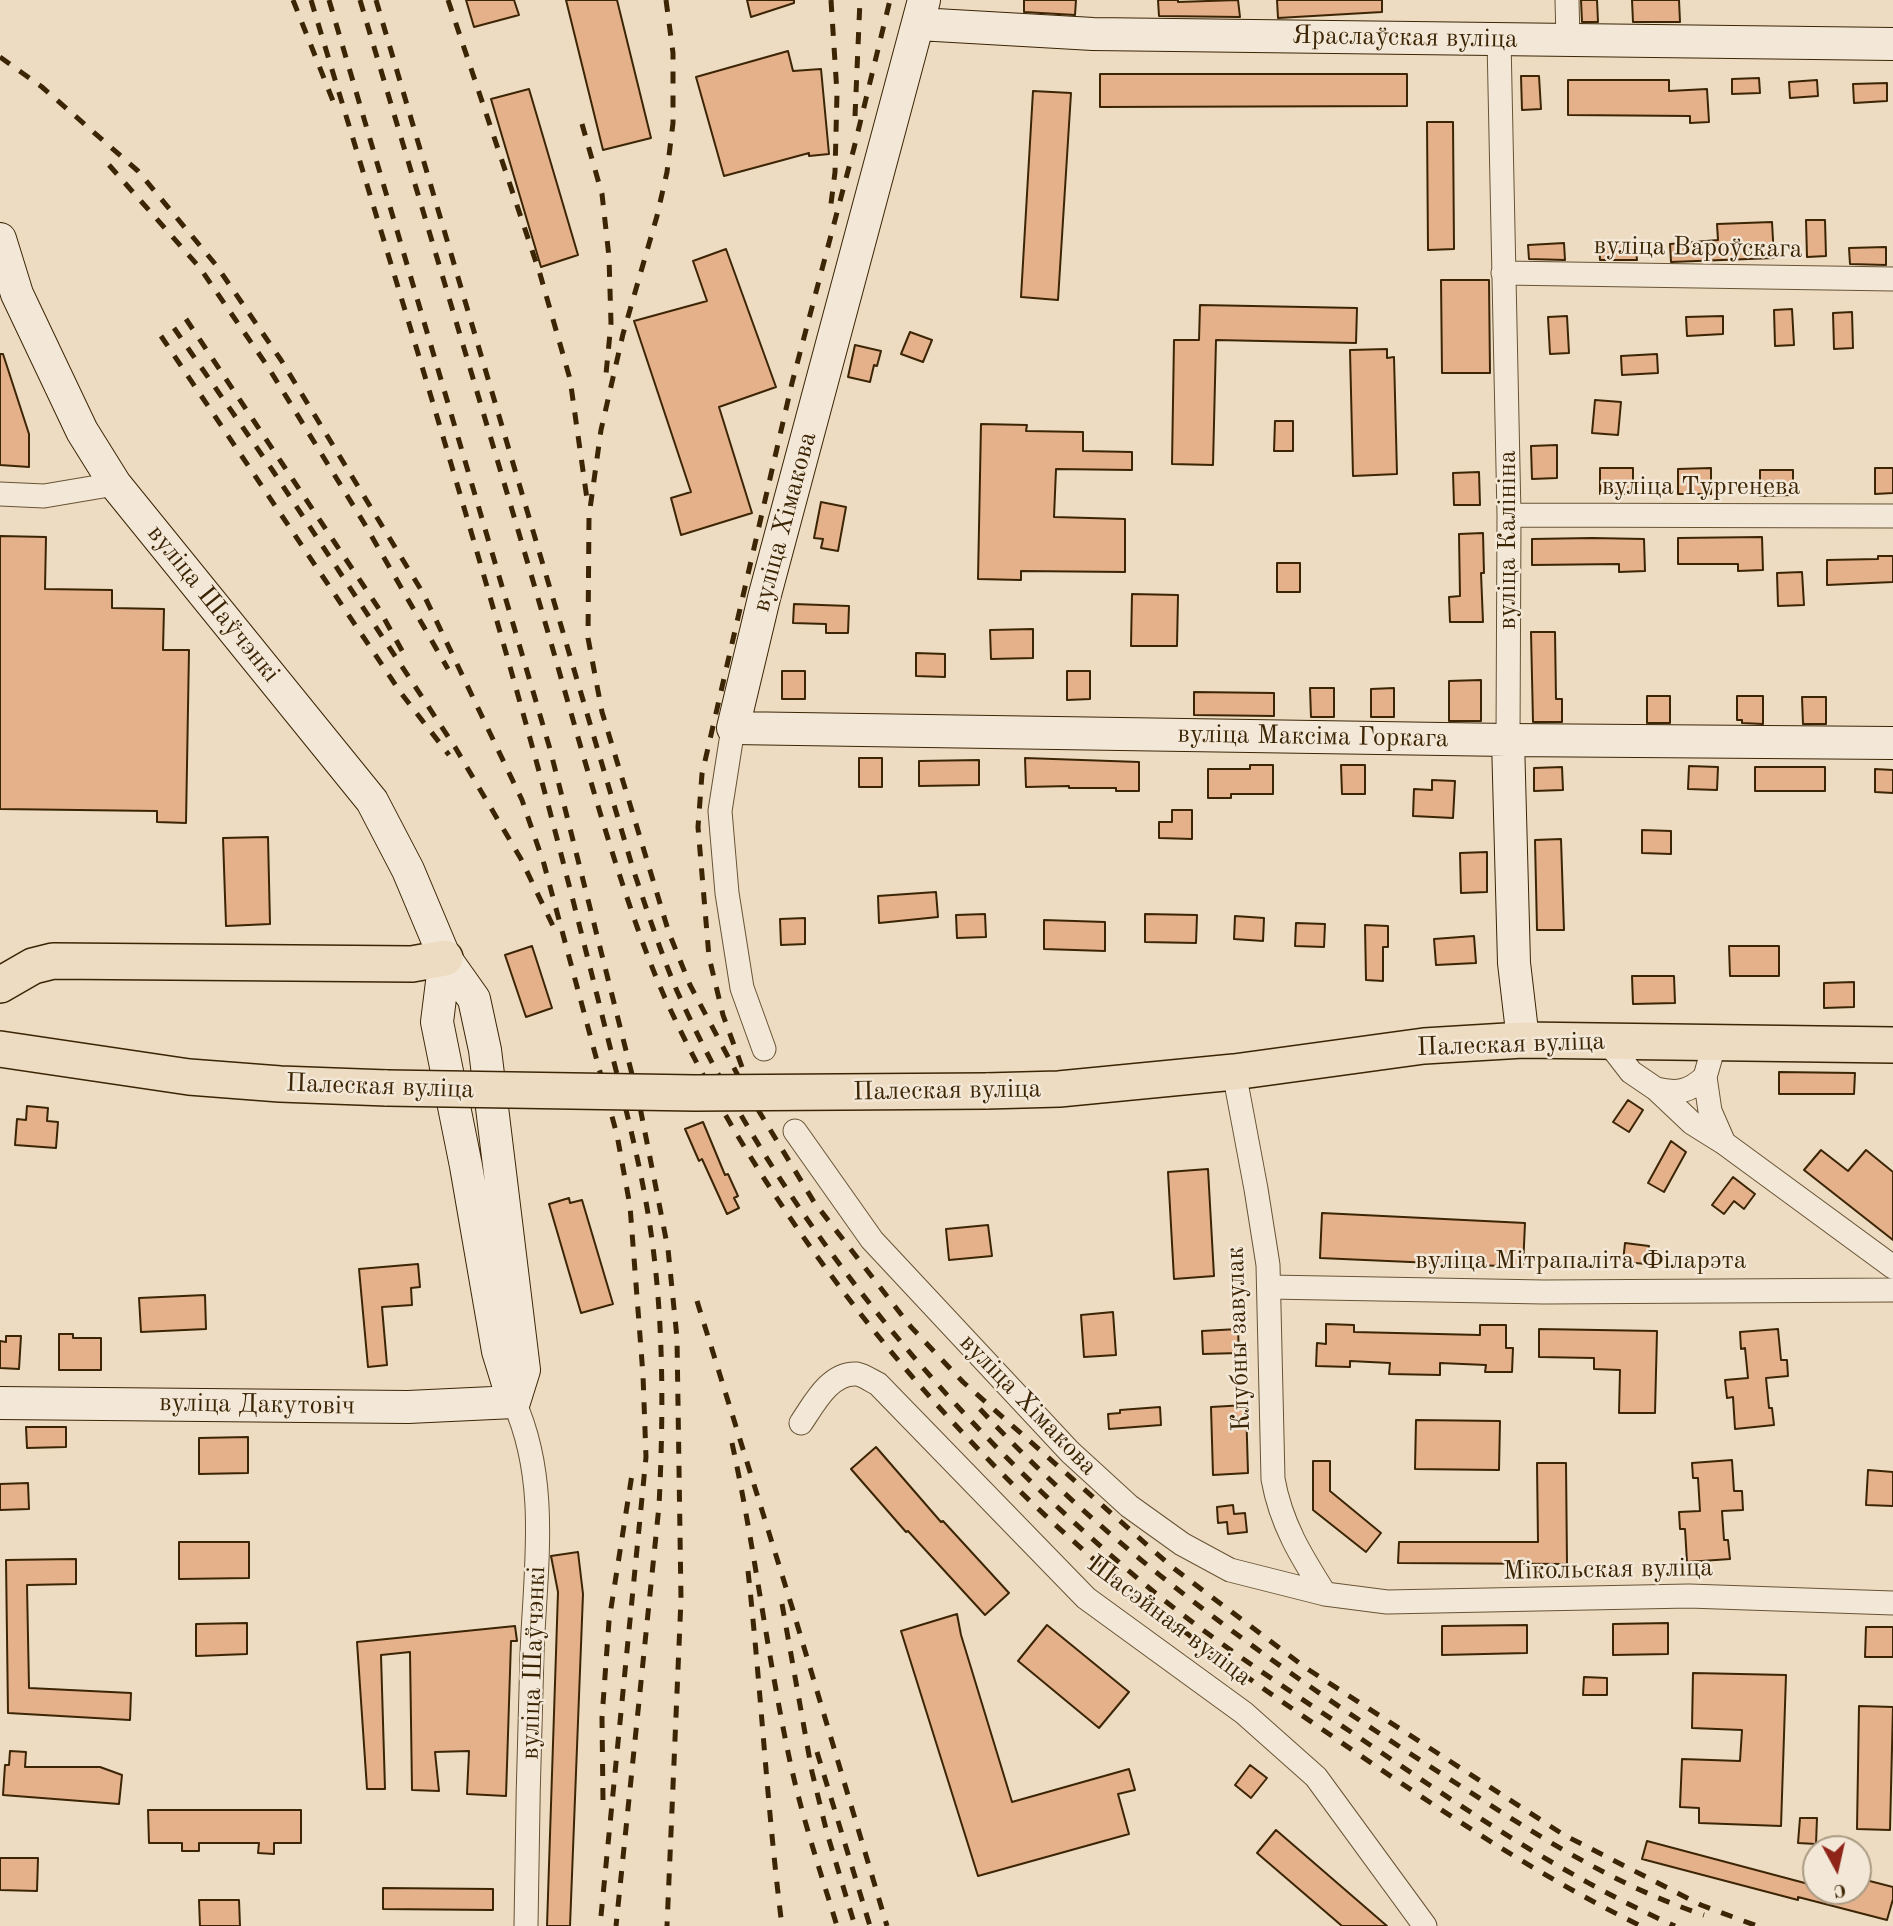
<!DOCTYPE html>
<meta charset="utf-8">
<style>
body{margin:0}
#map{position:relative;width:1893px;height:1926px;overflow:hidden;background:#eddcc1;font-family:"Old Standard TT",serif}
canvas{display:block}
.north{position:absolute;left:1802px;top:1835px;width:70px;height:70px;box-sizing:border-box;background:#f3e8d7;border:2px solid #aa9a83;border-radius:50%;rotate:172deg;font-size:19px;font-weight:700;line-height:28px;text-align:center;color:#3c2505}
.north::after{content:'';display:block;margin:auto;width:24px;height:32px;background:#8f2418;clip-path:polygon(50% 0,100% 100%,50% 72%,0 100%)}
</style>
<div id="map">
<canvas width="1893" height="1926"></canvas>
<div class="north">С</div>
</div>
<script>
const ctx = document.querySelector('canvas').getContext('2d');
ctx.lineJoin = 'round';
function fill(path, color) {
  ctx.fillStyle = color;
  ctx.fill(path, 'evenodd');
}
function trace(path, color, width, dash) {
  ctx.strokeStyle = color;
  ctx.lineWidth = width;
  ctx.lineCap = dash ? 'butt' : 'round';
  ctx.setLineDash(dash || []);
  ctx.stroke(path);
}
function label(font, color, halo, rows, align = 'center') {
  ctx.font = font + ' "Old Standard TT",serif';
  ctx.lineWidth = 5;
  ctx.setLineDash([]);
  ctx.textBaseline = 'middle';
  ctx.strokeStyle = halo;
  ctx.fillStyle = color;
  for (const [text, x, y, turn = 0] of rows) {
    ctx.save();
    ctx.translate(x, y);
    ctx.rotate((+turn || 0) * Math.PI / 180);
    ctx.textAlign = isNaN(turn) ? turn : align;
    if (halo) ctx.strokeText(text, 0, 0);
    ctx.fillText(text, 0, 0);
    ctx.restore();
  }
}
const building = new Path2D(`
 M466 0H514L519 15 474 27Z
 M566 0H617L651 138 603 150Z
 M747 0H794V3L751 17Z
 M1024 0H1076L1075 15 1024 12Z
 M1158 0H1178V2L1238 0 1240 17 1159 16Z
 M1277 0H1382V12L1278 18Z
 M1581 0H1597L1598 22H1582Z
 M1632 0H1679L1680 22H1633Z
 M788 51 793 71 821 69 829 154 809 156V153L724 176 696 77Z
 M1100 74H1407V106L1100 107Z
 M1521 76H1539L1541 109 1522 110Z
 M1759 78 1760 93 1732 94V79Z
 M1568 80H1669V91L1707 89 1709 122 1690 123V116L1568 115Z
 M1817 80 1818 96 1790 98 1789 82Z
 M1887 83V101L1854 103 1853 84Z
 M529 89 578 255 541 267 491 99Z
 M1033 91 1071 93 1058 300 1021 297Z
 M1427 122H1453L1454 249 1428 250Z
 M1806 220H1825L1826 256 1807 257Z
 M1772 222 1774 258 1671 262 1670 244 1718 240 1717 224Z
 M1635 241 1637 260H1600L1599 243Z
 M1564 243 1565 260 1529 259 1528 245Z
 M1886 247V265L1850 264 1849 248Z
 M726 249 776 387 719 407 752 513 681 535 671 498 691 492 634 321 707 301 693 261Z
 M1441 280H1489L1490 373H1442Z
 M1200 305 1357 308 1356 343 1216 340 1213 465 1172 464 1174 340H1199Z
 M1792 309 1794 345 1775 346 1774 310Z
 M1852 312 1853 348 1834 349 1833 313Z
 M1567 316 1569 353 1550 354 1548 317Z
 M1723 316V334L1687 336 1686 317Z
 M910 332 932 340 923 362 901 354Z
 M855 345 881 351 877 366 874 365 870 382 848 377Z
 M1387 349V358L1394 357 1397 474 1353 476 1350 350Z
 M0 354H3L29 434V467L0 465Z
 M1657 354 1658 373 1622 375 1621 356Z
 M1595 400 1621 402 1618 435 1592 433Z
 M1275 421H1293V451H1274Z
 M981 424 1027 425 1026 431 1083 432V451L1132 452V470L1056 469 1054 517 1125 519V572L1021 571V580L978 579Z
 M1557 445V478L1532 479 1531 446Z
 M1600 468H1633V494H1600Z
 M1711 468V494H1678V469Z
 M1875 468H1893V493L1875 494Z
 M1760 470H1793V495L1760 496Z
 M1479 472 1480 505H1454L1453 473Z
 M821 502 846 507 838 551 821 548 823 539 814 538Z
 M1483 533 1484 573H1481L1483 622H1450L1449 597 1460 596 1459 534Z
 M0 536 46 537 45 589 112 590V608L164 609 163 650H189L186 823 157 822V811L0 809Z
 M1762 537 1763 570 1738 571V564H1678V538Z
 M1592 538 1644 539 1645 571 1619 572V564L1532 565V539Z
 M1878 556H1893V582L1827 585V560L1878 559Z
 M1277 563H1300V592H1277Z
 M1802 572 1804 605 1778 606 1777 573Z
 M1132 594 1178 595 1177 646H1131Z
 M794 604 849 606 848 633H826V624L793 623Z
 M1033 629V658L991 659 990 630Z
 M1531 632H1555L1556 699H1562V722H1533Z
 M916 653 945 654V677L916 676Z
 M782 671H805V699H782Z
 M1067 671H1090V699L1067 700Z
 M1481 680V721H1449V681Z
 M1310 688H1334V717H1311Z
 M1394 688V717H1371V689Z
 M1194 692 1274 693V716L1194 715Z
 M1647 696H1670V723H1647Z
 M1737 696H1763V724L1742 723V720H1737Z
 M1802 697H1826V724H1803Z
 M859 758H882V787H859Z
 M1025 758 1139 762V791H1116V788H1069V786L1026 787Z
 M979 760V785L919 786V761Z
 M1250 765H1273V794H1231V798H1208V769H1250Z
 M1341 765H1365V794H1342Z
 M1689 766 1718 767 1717 790 1688 789Z
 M1562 767 1563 790 1534 791V768Z
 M1755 767H1825V791H1755Z
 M1875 769 1893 770V793L1875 792Z
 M1432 780 1455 781 1453 818 1413 816 1414 789 1432 790Z
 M1172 810H1192V839L1159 838V822H1172Z
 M1642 830 1671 831V854L1642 853Z
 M268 837 270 924 226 926 223 838Z
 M1561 839 1564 930H1537L1535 840Z
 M1487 852V892L1461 893 1460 853Z
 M936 892 938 917 879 923 878 896Z
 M985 914 986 937 957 938 956 915Z
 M1145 914 1197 915 1196 943 1145 942Z
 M1235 916 1264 918 1263 941 1234 939Z
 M805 918V944L781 945 780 919Z
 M1044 920 1105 922V951L1044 949Z
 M1296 923 1325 924 1324 947 1295 946Z
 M1365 925 1388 926V947H1383V981L1366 980Z
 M1474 936 1476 963 1436 965 1434 939Z
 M532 946 552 1008 526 1017 505 955Z
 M1729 946H1779V976H1730Z
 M1632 976H1674L1675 1003 1633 1004Z
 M1854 982V1007L1824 1008V983Z
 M1779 1072 1855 1073 1854 1094H1779Z
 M1628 1100 1643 1110 1629 1132 1613 1122Z
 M27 1106 48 1108 47 1121 58 1122 56 1148 15 1145 17 1119 26 1120Z
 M703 1122 725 1175 728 1174 738 1196 734 1198 739 1208 727 1214 702 1159 699 1161 685 1129Z
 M1671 1141 1686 1152 1664 1192 1648 1183Z
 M1821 1150 1848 1171 1866 1150 1893 1172V1240L1804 1170Z
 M1208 1169 1214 1276 1174 1279 1168 1172Z
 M1733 1177 1755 1194 1744 1209 1734 1201 1724 1214 1712 1205Z
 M569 1198 570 1203 582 1200 613 1304 581 1313 549 1204Z
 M1322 1213 1525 1223 1523 1267 1320 1258Z
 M988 1225 992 1256 949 1260 946 1229Z
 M1625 1243 1649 1246 1647 1264 1623 1262Z
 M418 1264 420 1287 411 1288 412 1305 382 1307 387 1365 368 1367 359 1269Z
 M205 1295 206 1329 141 1332 139 1298Z
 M1113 1312 1116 1355 1084 1357 1081 1315Z
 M1326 1324 1354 1325V1332L1480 1335V1325H1506V1348H1513L1512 1372H1485L1486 1365 1440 1363V1375L1389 1374 1390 1363 1350 1361V1367L1316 1366 1317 1343 1326 1344Z
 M1238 1329 1239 1353 1203 1354 1202 1331Z
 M1539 1329 1657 1331 1655 1413H1619L1620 1370 1594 1369V1358L1539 1357Z
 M1778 1329 1781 1360H1787L1788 1376 1766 1378 1769 1408H1772L1774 1425 1735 1429 1733 1397 1727 1398 1725 1380 1748 1378 1745 1348 1741 1349 1740 1332Z
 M59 1334H73V1338H101V1370H59Z
 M6 1336H21L19 1369 0 1368V1341L6 1342Z
 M1246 1405 1248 1473 1213 1475 1211 1407Z
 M1160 1407 1161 1425 1109 1429 1108 1414 1120 1413V1410Z
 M1416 1420 1500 1421 1499 1470 1415 1469Z
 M26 1427H66V1447L27 1448Z
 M248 1437V1473L199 1474V1438Z
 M876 1447 941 1522 943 1521 1009 1593 985 1615 908 1531 906 1532 851 1469Z
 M1732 1460 1734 1491H1742L1743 1510 1722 1511 1724 1540H1728L1730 1559 1687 1562 1685 1529H1680L1679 1512 1700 1511 1698 1478H1693L1692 1463Z
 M1313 1461H1330V1491L1381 1533 1366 1552 1313 1510Z
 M1537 1463H1566L1567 1564 1398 1563 1399 1542H1538Z
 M1868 1470 1893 1472V1506L1866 1505Z
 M28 1483 29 1509 0 1510V1484Z
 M1233 1505 1234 1514 1245 1513 1247 1532 1228 1534 1227 1522 1218 1523 1217 1507Z
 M179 1542H249V1578L179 1579Z
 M578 1552 583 1594 570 1926H547L558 1592 551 1556Z
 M76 1559V1584L27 1585 29 1688 131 1693 130 1720 8 1713 6 1560Z
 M957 1614 961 1635 1012 1802 1129 1769 1135 1790 1118 1794 1129 1834 978 1876 901 1631Z
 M247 1623V1654L196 1656V1624Z
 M1668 1623V1654L1613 1655V1624Z
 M1047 1625 1129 1692 1099 1728 1018 1661Z
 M1527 1625V1653L1442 1655V1626Z
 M515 1626 517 1641H511L506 1796 467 1794 469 1751 435 1752 439 1791 412 1790 410 1652 381 1655 385 1789H367L357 1642Z
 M1866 1627H1893V1657H1865Z
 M1693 1673 1786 1675 1781 1826 1699 1823V1808L1680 1807 1682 1759 1740 1761 1742 1730 1692 1728Z
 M1584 1677 1607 1678V1695H1583Z
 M1859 1706 1893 1707 1890 1830 1857 1829Z
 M10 1751 26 1752 25 1767H100L122 1775 119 1804 3 1795 5 1765H9Z
 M1250 1765 1267 1778 1251 1798 1235 1785Z
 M148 1810H301V1843H274V1854L258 1853 259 1843H199V1851H182V1843H149Z
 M1800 1818H1817L1816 1844 1798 1843Z
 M1276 1830 1387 1926H1342L1257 1853Z
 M1647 1841 1816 1886V1891H1858V1878L1893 1887V1899L1887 1920 1798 1897V1900L1642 1859Z
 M0 1858H38L37 1891 0 1890Z
 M383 1888 493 1889V1910L383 1909Z
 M199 1900H239L240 1926H200Z`);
fill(building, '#e5b18b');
trace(building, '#3c2505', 2);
const street = new Path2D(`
 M1567 0 1568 39
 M1499 40 1509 515 1508 740
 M1503 273 1893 279
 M0 494 44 496 115 484
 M1509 515 1893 516
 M733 728 720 811 727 893 742 988 764 1049
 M1607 1041 1631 1072 1656 1089 1692 1123 1724 1143 1893 1267
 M1715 1042 1705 1077 1710 1111 1724 1143
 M1234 1072 1256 1189 1268 1265 1273 1479C1281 1524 1301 1556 1325 1594
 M1656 1089C1677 1094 1689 1092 1705 1077
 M795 1131 872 1240 1070 1452 1129 1506 1182 1544 1230 1570 1325 1594 1387 1602 1689 1596 1893 1603
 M1269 1287 1544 1292 1893 1290
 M514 1402C550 1482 535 1570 532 1654 529 1745 527 1836 526 1926
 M801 1423C814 1404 830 1372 857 1374 863 1375 872 1381 878 1384L1086 1598 1244 1713 1316 1777 1425 1926`);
const secondary = new Path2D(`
 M924 0 764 598 733 728 1508 740 1893 743
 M918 24 1093 34 1893 44
 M0 239 17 294 82 431 115 484 372 801 408 870 445 958 474 999 485 1050 524 1370 514 1402
 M1508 740 1514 963 1523 1040
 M445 958 437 1022 466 1166 498 1351 513 1400
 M0 1403 408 1407 514 1402`);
const primary = new Path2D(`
 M0 985 33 966 53 961 412 964 445 958
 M0 1049 189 1077 280 1084 387 1088
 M986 1091 1059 1089 1234 1072 1424 1046 1523 1040 1893 1045`);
trace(street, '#685334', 25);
trace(secondary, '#3c2505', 34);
trace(primary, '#3c2505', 38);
trace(street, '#f3e8d7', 23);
trace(secondary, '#f3e8d7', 32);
trace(primary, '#eddcc1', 35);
trace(new Path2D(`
 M293 0 333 101
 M311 0C392 269 476 537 549 808 569 884 588 959 607 1035 621 1090 636 1146 646 1202 664 1301 664 1406 659 1506L616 1926
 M329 0 550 749 639 1102 668 1249 677 1338 681 1599 667 1926
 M360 0C420 202 481 403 540 605 565 690 588 776 615 861 630 907 645 953 665 998 761 1208 922 1411 1097 1562 1180 1633 1271 1694 1361 1756 1451 1817 1542 1878 1641 1926
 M376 0 633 869C647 910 660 951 677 991 783 1225 957 1429 1154 1592 1219 1645 1290 1691 1360 1738 1461 1807 1563 1876 1675 1926
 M448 0 540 274 570 379 587 499
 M666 0 673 53V123L667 172 657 216 623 334 601 430 589 516 588 638 602 712 669 933 690 985 743 1085 814 1202 911 1327 963 1382 1172 1567 1306 1668 1564 1835 1701 1905 1757 1926
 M831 0 837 93 835 172 831 204
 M0 57 42 87 138 171 216 265 281 360 423 593 522 800 544 864 617 1135 630 1206 643 1375 646 1457 600 1926
 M855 116 860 0
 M582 124 602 194 609 257 611 323 606 374
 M109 165 200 268 268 367 364 523 448 669
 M186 319 379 609 405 656
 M174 328 273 471 455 747 521 859 553 926
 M161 336 401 693 449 755
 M742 1067 723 1015 709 957 698 827 702 774 792 383 854 148 890 0
 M697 1301 792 1607 887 1926
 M980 1409C1116 1556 1281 1671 1448 1778 1529 1830 1612 1885 1704 1915
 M732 1443C754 1544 766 1646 787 1747 799 1808 819 1867 837 1926
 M748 1571C761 1689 767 1808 782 1926
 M782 1604 812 1772 827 1833 855 1926
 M817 1752 870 1926
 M603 1800 602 1718 609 1621 633 1468`), '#3c2505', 5, [12, 12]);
const primaryBridge = new Path2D(`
 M387 1088 695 1093 986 1091`);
trace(primaryBridge, '#3c2505', 38, []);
trace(primaryBridge, '#eddcc1', 35);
label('26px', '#3c2505', '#f3e8d7', [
 ["Яраслаўская вуліца",1405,38,1],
 ["вуліца Вароўскага",1698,248,1],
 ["вуліца Тургенева",1701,487],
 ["вуліца Хімакова",785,522,-75],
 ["вуліца Калініна",1508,540,-90],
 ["вуліца Шаўчэнкі",213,604,51],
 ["вуліца Максіма Горкага",1313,737,1],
 ["Палеская вуліца",1511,1045,-2],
 ["Палеская вуліца",380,1087,2],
 ["Палеская вуліца",947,1091,-1],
 ["вуліца Мітрапаліта Філарэта",1581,1261],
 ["Клубны завулак",1239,1339,-92],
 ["вуліца Дакутовіч",257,1405,1],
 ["вуліца Хімакова",1028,1405,46],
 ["Мікольская вуліца",1608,1570,-1],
 ["Шасэйная вуліца",1169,1621,37],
 ["вуліца Шаўчэнкі",534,1663,-88]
]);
</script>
